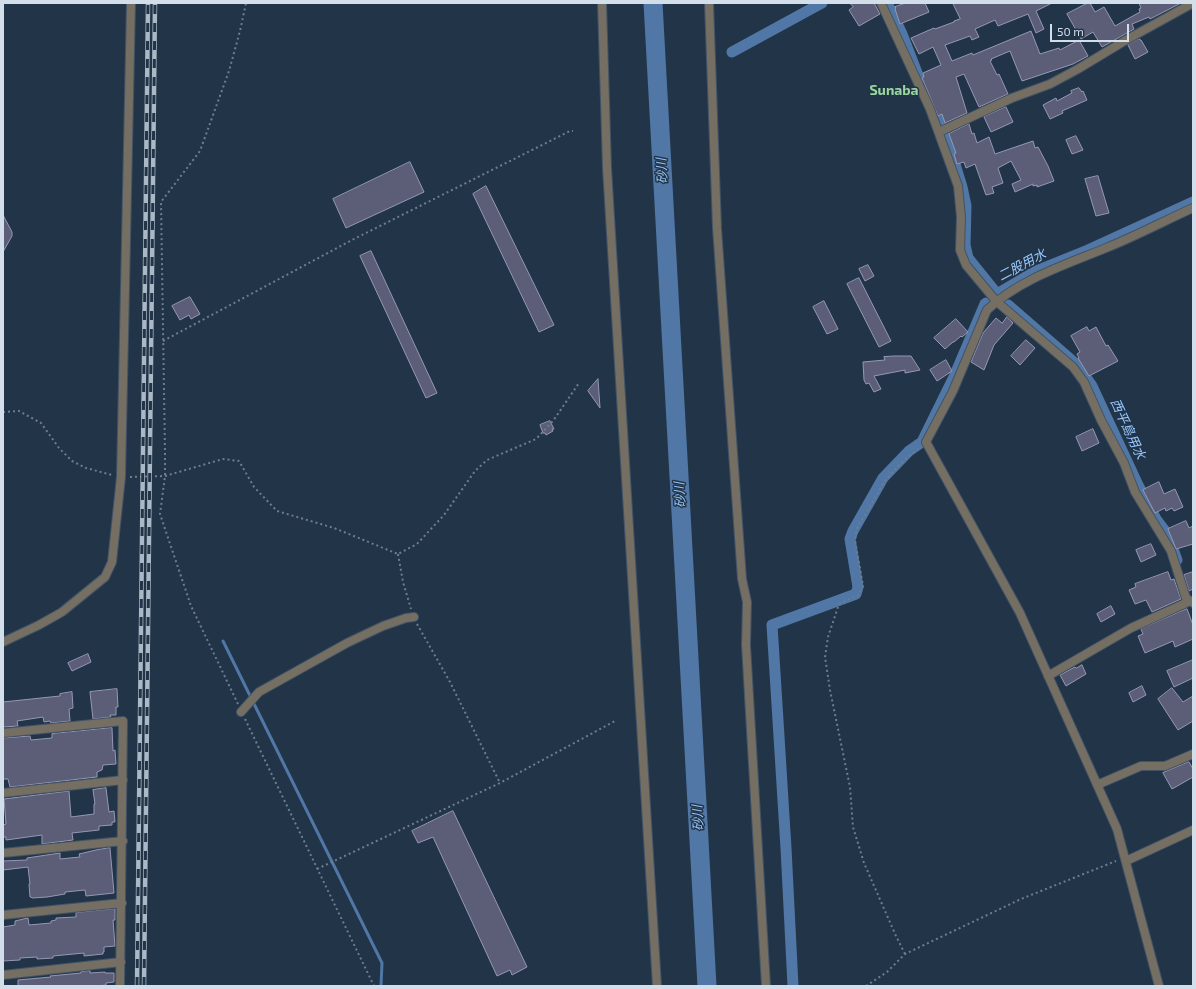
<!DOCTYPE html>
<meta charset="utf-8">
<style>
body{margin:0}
#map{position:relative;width:1196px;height:989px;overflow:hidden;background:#223548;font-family:"Exo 2",sans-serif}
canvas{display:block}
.frame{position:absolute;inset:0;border:4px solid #d2deea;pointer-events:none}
.scale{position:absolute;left:1050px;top:24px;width:79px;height:18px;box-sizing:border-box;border:2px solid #d2deea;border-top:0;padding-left:5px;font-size:12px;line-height:14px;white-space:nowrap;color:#d2deea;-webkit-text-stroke:3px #223548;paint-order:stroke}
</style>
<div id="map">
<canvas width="1196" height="989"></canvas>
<div class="frame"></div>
<div class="scale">50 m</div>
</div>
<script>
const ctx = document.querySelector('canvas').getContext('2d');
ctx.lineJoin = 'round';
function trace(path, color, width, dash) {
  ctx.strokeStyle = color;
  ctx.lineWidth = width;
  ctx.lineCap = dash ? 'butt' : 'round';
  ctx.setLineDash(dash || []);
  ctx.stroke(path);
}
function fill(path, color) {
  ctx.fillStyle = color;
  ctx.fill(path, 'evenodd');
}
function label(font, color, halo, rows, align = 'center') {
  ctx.font = font + ' "Exo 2","Noto Sans JP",sans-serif';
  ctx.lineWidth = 3;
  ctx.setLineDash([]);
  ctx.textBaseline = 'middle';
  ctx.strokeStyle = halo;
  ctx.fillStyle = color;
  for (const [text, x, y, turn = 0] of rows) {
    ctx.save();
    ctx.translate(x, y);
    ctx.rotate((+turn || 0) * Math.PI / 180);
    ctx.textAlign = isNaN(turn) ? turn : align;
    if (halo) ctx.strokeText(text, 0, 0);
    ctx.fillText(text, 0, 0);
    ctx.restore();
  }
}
trace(new Path2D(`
 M223 641 382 963 381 986`), '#5077a6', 3);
trace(new Path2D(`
 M887 3 902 34 919 78
 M732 52 822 3
 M930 102 941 123
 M947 138 962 187 966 206 965 245 968 258 997 294 1036 271 1088 250 1193 202
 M1008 305 1077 365 1092 386 1138 485 1156 519 1168 535 1177 560
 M793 986 786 848 772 625 856 594 858 587 850 539 853 531 883 478 909 451 922 442 954 377 985 304 986 303`), '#5077a6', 11);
trace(new Path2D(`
 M653 3 707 986`), '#5077a6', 19);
const building = new Path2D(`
 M850 3H874L880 14 859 26 849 10 853 7Z
 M906 3H925L929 12 900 24 895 9 896 8 895 7Z
 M953 3H1052L1036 11 1044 29 1036 33 1028 14 998 26 995 20 975 29 979 37 972 40 970 36 945 45 952 61 972 53 973 55 1031 31 1040 54 1059 48 1060 50 1079 40 1088 56 1073 64 1022 81 1010 51 991 59 992 60 990 61 997 75 999 74 1008 94 979 107 964 74 956 77 967 113 945 123 942 114 938 116 922 78 924 77 923 73 941 65 933 47 919 54 911 38 934 28 935 29 954 22V21L960 19Z
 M1088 3H1090L1095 12 1104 7 1115 26 1140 12 1139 9 1141 8 1139 3H1181L1150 19 1149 17 1132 24 1134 29 1102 47 1093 32 1081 39 1067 14Z
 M1139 39 1140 40H1141L1148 52 1135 59 1128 45Z
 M1079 88 1082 92 1083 91 1087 100 1062 111 1063 113 1050 119 1043 105 1056 98 1057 101 1072 93 1071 91Z
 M1006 107 1013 122 991 132 984 117Z
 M969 124 972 134 974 133 977 143 989 137 995 154 1033 141 1035 148 1038 147 1048 166 1054 181 1037 187V185L1033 186V184L1015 192 1012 184 1021 180 1011 161 998 168 1003 183 992 187 994 193 986 195 975 164 966 168 964 162 957 164 954 154 956 153 949 134Z
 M1076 136 1083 150 1072 154 1066 140Z
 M410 162 424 192 346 228 333 199Z
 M1098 176 1109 213 1096 216 1085 179Z
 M486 186 554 325 539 332 473 194Z
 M3 215 12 232V236L3 252Z
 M371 251 437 393 426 398 360 256Z
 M868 265 874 276 865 281 859 269Z
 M859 278 891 341 879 347 847 284Z
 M190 297 200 314 191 319 189 315 180 320 172 306Z
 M824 301 838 329 827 334 813 307Z
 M1007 317 1013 323 994 345 984 370 971 362 983 333 996 318 1002 323Z
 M956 319 968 332 962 337 961 336 954 342H953L945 349 934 338Z
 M1087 327 1089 331 1096 327 1106 346 1108 345 1118 361 1089 376 1078 358H1079L1077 354 1080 352 1071 336Z
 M1026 340 1035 348 1020 365 1011 356Z
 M894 356H911L920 370 905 373V370L874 376 881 389 874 392 869 383 866 384 864 380 863 362 885 360 884 357Z
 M946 360 952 371 937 381 930 370Z
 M598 379 600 408 588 391Z
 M550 421 554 429H552L553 431 546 435 545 433H543L540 425Z
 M1093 429 1099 443 1082 451 1076 437Z
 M1159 482 1164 494 1175 489 1183 507 1174 511 1172 508 1166 511 1165 508 1155 513 1143 490Z
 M1186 521 1189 528 1193 526V544L1176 549 1168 529Z
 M1151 544 1156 555 1141 562 1136 550Z
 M1168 572 1171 580 1174 579 1181 599 1152 612 1146 600 1135 604 1129 590 1136 587 1135 584Z
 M1193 572V589L1189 591 1184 575Z
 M1111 606 1115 614 1101 622 1097 614Z
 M1187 609 1193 625V639L1175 647 1173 641 1145 653 1138 636 1143 634 1141 629Z
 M88 654 91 662 72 671 68 663Z
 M1193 660V678L1174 687 1167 671Z
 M1082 665 1086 674 1066 686 1060 675 1075 667 1076 668Z
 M1142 686 1146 695 1133 702 1129 693Z
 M1172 688 1183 702 1193 696V721L1178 730 1158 699Z
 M117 689 118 707H116V715H110L111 717 93 719 90 692Z
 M72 692 73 708 69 709 70 721 51 723 50 721 44 722 43 717 17 721 18 726 3 727V702L60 696V694Z
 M112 728 113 751 115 750 116 764 103 765 102 770 97 772V777L10 787 8 779H3V738L30 736 31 740 52 738V734Z
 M1189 762 1193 769V777L1172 789 1163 773Z
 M106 788 109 812 114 811 115 822H112V825L99 826V830L72 833 73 840 42 844V835L6 840V837H3V825L6 824 4 799 69 791 71 817 94 814V804H95L93 790Z
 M453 811 527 967 512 975 510 970 497 976 433 837 418 843 412 831Z
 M110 848 114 893 86 896 85 890 65 892V894L47 897 32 898 31 897H30L29 884H30L28 867 3 870V861L27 860V858L60 853V859L80 857 79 854 96 850Z
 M115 909V920H113L115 946 104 947V952H103V954L84 956V953L53 956V958L37 959V957L20 958V960L3 961V927L15 925V921L28 918 29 925 51 923V921L56 920V918L76 917V913Z
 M90 971V973L105 972V973H114V982L106 983V985L98 986H18V980L51 977 50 976 81 973V972Z`);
fill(building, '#5c5e78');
trace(building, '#9598b4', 1);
const street = new Path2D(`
 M602 3 607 168 657 986
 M709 3 717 228 742 579 747 602 746 645 766 986
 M881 3 930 109 958 186 961 217 960 250 966 265 996 301 1073 367 1084 382 1101 420 1124 463 1135 492 1171 551 1186 598 1193 603
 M939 132 1012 98 1050 84 1078 69 1126 40 1193 3
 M3 642 39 625 62 612 105 577 112 562 121 477 131 3
 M1048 676 1131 628 1186 603 1188 600
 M241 712 259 692 347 643 383 626 406 618 414 617
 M3 733 123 721 120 986
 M1097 785 1141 766H1165L1193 754
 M3 793 123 780
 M3 853 123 841
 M1126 861 1193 830
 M3 915 122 903
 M3 975 121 962
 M1159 986 1117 829 1020 613 926 442 953 391 987 310C1020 279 1065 265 1106 248 1136 236 1164 221 1193 208`);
trace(street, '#425365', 10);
trace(new Path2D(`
 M163 341 352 240 570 131H573
 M3 412 19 411 41 423 59 448 72 461 86 468 112 475
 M130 477 165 476 223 459 239 461 254 487 277 511 334 528 398 554 417 544 444 515 475 471 487 460 536 439 553 421 579 383
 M398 554 403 582 411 609
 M417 624 450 682 500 783
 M238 704 191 606 160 514 165 476V453L161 202 200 151 229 71 240 31 246 3
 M245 719 374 986
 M317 869 500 783 615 721
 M905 954 896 936 864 863 853 827 850 787 830 690 825 657 828 637 839 604 859 595 863 586 855 540 857 528 886 479 900 464 920 447
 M866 986 887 972 905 954 1021 899 1116 861`), '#6e7e8e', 2, [2, 3]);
trace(street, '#756e63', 8);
const rail = new Path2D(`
 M137 986 148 3
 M144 986 155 3`);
trace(rail, '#abb8c6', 4.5);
trace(rail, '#223548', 3, [9]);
label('italic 13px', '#99c7fe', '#223548', [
 ["砂川",662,171,-93],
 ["二股用水",1022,265,-28],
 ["西平島用水",1128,429,65],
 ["砂川",680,495,-93],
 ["砂川",698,818,-93]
]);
label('bold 14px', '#99d59c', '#223548', [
 ["Sunaba",894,90]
]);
</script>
